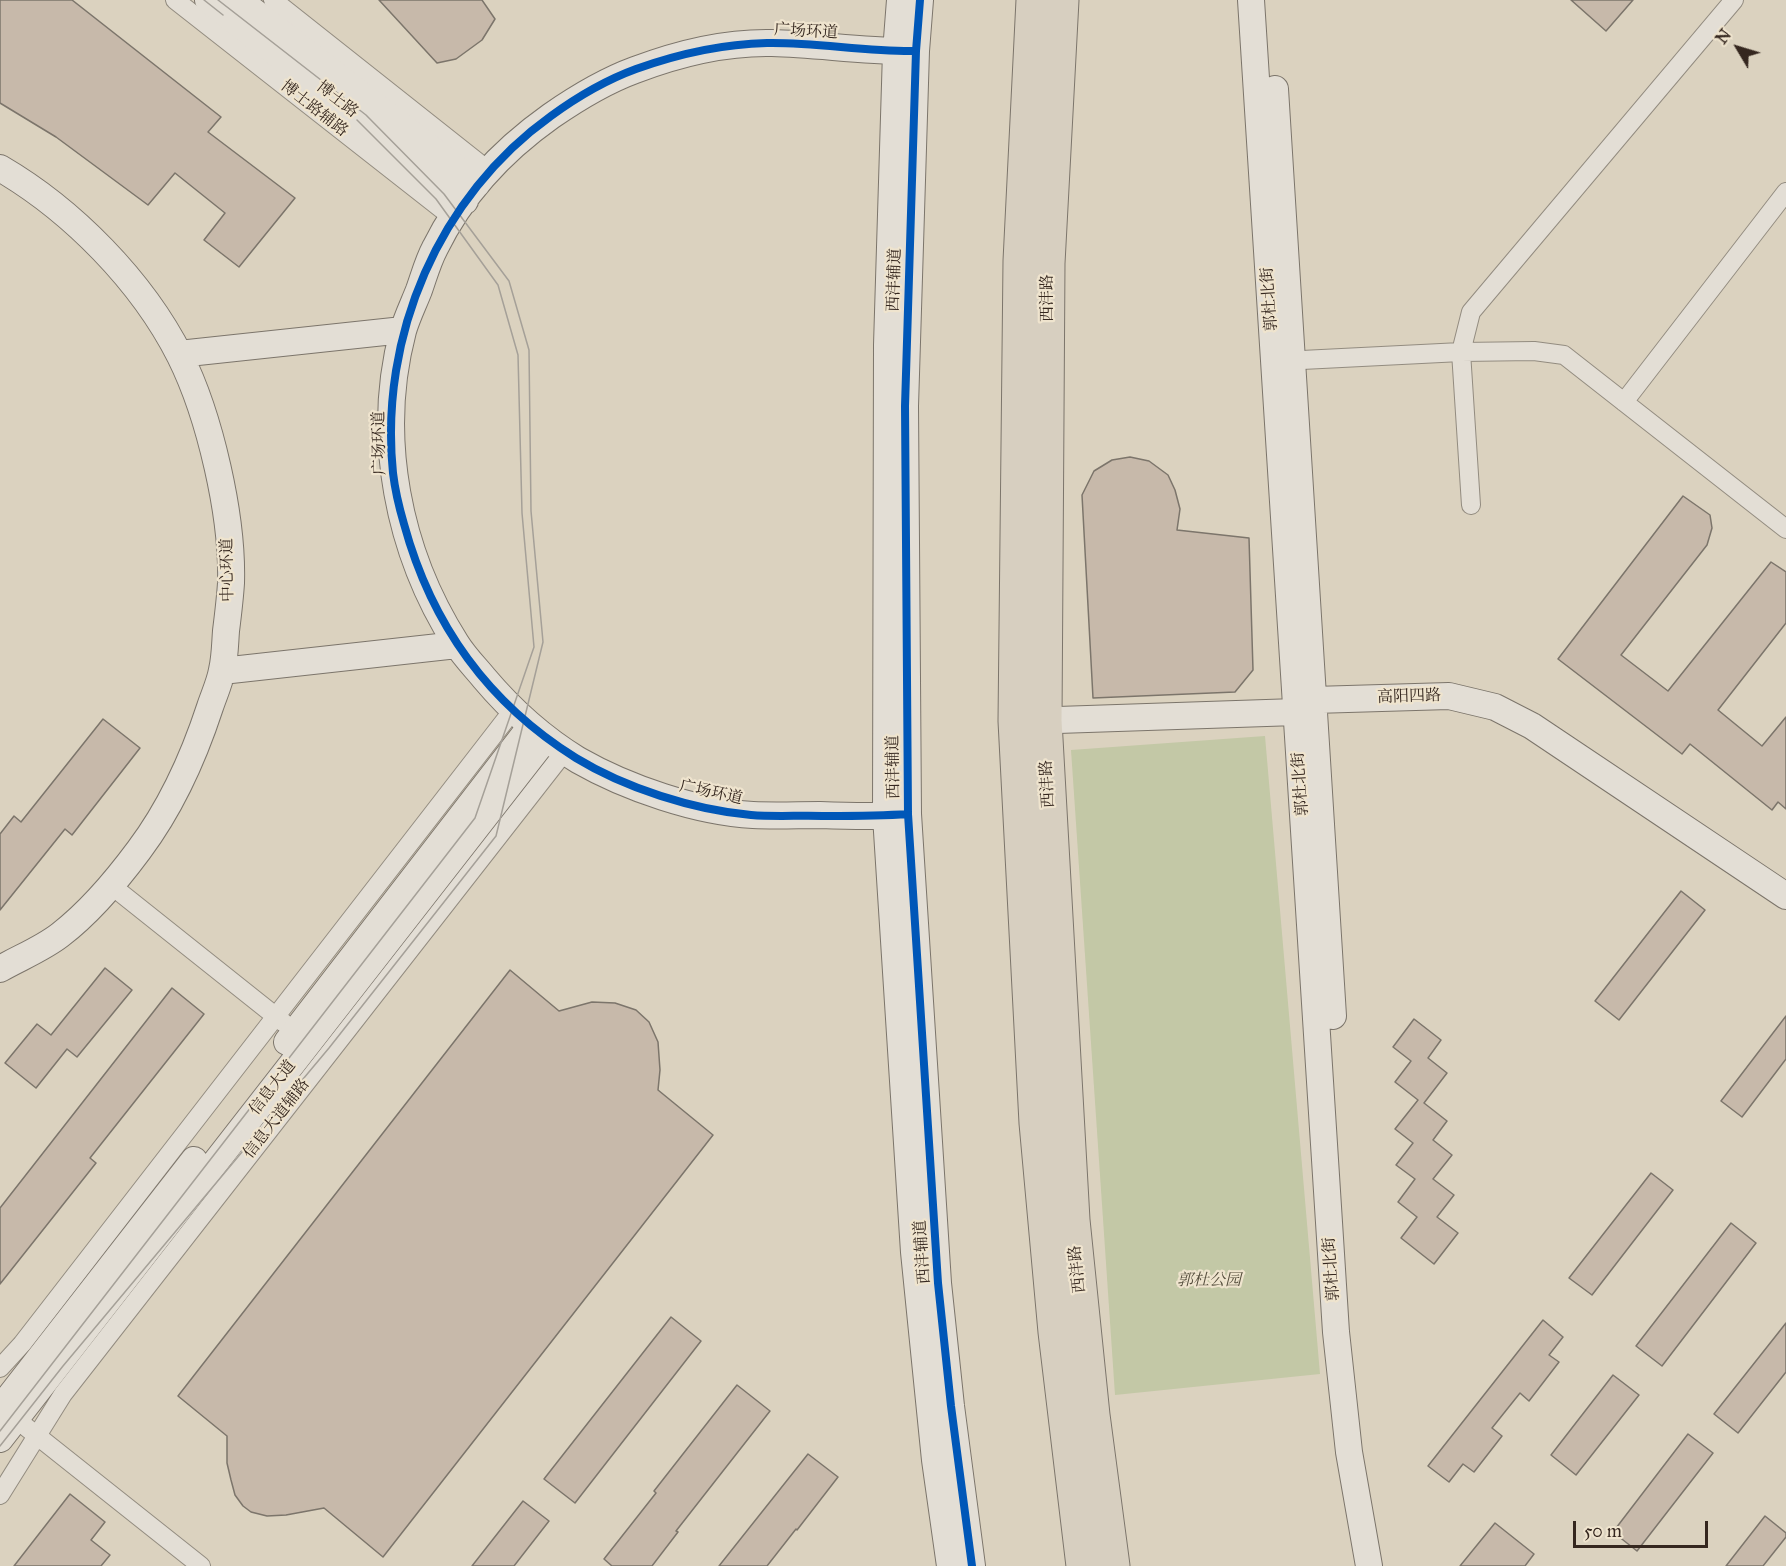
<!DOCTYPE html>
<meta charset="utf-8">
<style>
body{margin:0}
#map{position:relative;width:1786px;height:1566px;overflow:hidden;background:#dbd2bf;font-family:"IM FELL Great Primer",serif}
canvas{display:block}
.north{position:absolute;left:1708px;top:18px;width:60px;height:60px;-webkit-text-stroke:4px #efe4ce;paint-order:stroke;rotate:308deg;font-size:16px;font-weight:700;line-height:24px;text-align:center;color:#35271f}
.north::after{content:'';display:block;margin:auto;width:21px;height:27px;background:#35271f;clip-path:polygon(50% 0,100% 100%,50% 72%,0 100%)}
.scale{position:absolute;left:1573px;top:1521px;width:135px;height:27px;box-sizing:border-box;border:3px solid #35271f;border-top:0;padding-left:8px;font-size:18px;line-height:21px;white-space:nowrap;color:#35271f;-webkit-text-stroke:4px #efe4ce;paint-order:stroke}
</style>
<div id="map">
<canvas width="1786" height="1566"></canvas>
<div class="north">N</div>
<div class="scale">50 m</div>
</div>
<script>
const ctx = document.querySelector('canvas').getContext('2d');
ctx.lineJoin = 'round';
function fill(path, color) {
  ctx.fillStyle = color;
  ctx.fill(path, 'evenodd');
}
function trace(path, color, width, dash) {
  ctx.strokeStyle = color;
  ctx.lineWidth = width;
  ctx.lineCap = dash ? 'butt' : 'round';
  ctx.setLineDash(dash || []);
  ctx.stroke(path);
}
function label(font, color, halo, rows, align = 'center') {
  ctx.font = font + ' "IM FELL Great Primer","Noto Serif SC",serif';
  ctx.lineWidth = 4.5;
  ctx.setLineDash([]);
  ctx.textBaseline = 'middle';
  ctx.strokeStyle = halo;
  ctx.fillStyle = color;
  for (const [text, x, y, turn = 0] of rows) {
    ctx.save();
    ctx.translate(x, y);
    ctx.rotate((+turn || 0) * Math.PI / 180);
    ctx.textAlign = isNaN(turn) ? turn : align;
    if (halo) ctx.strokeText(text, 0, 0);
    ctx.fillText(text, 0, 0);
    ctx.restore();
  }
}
fill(new Path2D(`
 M1265 736 1320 1374 1115 1395 1071 750Z`), '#c3c8a6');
const building = new Path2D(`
 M0 0H72L221 117 208 132 295 198 239 267 204 240 225 213 175 173 148 205 56 137 0 103Z
 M379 0H482L495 19 482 40 456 59 437 63Z
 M1571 0H1633L1606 31Z
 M1130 457 1149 461 1168 475 1175 490 1180 509 1177 530 1249 538 1253 670 1235 692 1093 698 1082 495 1094 471 1112 460Z
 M1683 496 1710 515 1712 528 1707 545 1621 655 1668 691 1771 562 1786 572V623L1718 710 1762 746 1786 717V809L1778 802 1772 810 1690 744 1682 754 1558 659Z
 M103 719 140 748 72 835 65 829 0 910V834L14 816 21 822Z
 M1681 891 1705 910 1619 1020 1595 1001Z
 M105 968 132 990 77 1057 67 1049 36 1088 5 1063 37 1024 51 1035Z
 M510 970 559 1011 592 1002 615 1003 636 1010 649 1022 658 1042 660 1070 658 1090 713 1135 383 1557 324 1508 286 1515 267 1516 251 1512 243 1506 235 1495 231 1480 227 1463V1436L178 1396Z
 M172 988 204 1014 90 1158 96 1163 0 1284V1208Z
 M1786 1016V1059L1742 1117 1721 1101Z
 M1414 1019 1441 1040 1428 1058 1447 1073 1424 1103 1447 1121 1433 1140 1452 1155 1433 1179 1454 1195 1437 1217 1458 1233 1434 1264 1401 1238 1417 1217 1398 1202 1415 1179 1396 1165 1413 1143 1395 1129 1418 1100 1395 1082 1411 1061 1393 1047Z
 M1651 1173 1673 1190 1592 1295 1569 1278Z
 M1731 1223 1756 1243 1662 1366 1636 1346Z
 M671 1317 701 1341 575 1503 544 1479Z
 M1543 1320 1563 1337 1549 1355 1559 1362 1529 1401 1520 1393 1492 1428 1502 1436 1474 1472 1463 1464 1449 1482 1428 1466Z
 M1786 1323V1372L1738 1433 1714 1414Z
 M1613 1375 1639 1395 1576 1475 1551 1455Z
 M737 1385 770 1411 676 1531 678 1532 652 1566H612L604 1559 656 1493 654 1491Z
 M1688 1434 1713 1453 1637 1551 1613 1532Z
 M808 1454 838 1477 797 1530 796 1529 767 1566H719Z
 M70 1494 105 1522 91 1540 110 1555 101 1566H14Z
 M523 1501 549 1521 514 1566H472Z
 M1765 1516 1786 1533V1537L1763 1566H1726Z
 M1495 1523 1534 1554 1525 1566H1460Z`);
fill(building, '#c7b9aa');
trace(building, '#7c756b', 1.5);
const street = new Path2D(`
 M175 0 453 218
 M273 0 489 171
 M1282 361 1461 352 1534 351 1564 355 1786 529
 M1624 402 1786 192
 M1471 505 1461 352 1471 312 1734 0
 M112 886 284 1023
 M0 1368 22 1344 513 710
 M26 1427 201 1566
 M0 1495 63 1394 565 751`);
const secondary = new Path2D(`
 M208 0 465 201
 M239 0 477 184
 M900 0 896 52 887 345 886 816 914 1252 935 1460 950 1566
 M920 0 916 51 905 406 908 814 938 1283 951 1406 972 1566
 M1251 0 1336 1332 1349 1452 1369 1566
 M1275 89 1333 1016
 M0 168C72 210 142 281 180 356 210 416 233 516 231 583 230 599 228 615 226 631 225 644 225 657 222 670 220 682 214 695 210 707 193 759 172 806 139 850 116 881 90 912 60 935 42 949 19 958 0 969
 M179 354 403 330
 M222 671 457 645
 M1028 721 1296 712 1314 700 1449 696 1495 707 1532 726 1786 896
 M901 815C874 817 847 816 820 815 798 815 776 816 753 815 697 812 627 788 578 760 542 738 511 710 484 678 475 667 464 656 456 643 398 552 375 437 403 331 407 317 414 303 419 290 424 276 428 261 435 248 461 195 503 150 551 116 577 98 605 81 635 70 677 54 726 42 772 43 819 44 865 52 912 51
 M287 1042 531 726
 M0 1409 194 1160
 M0 1439 546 738`);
const highway = new Path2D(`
 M1033 0 1020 261 1015 721 1036 1123 1055 1332 1083 1566
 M1062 0 1048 263 1045 721 1073 1220 1093 1415 1113 1566`);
trace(street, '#938c80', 20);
trace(secondary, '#7c756b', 28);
trace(highway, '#7c756b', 35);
trace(street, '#e3ded5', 18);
trace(secondary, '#e3ded5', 26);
trace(highway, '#d7cfc0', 33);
trace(new Path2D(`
 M204 0 223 15
 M0 1431 475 818 534 647 522 513 518 355 498 285 436 199 357 120
 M0 1446 63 1366 329 1048 496 836 543 642 531 511 529 350 509 281 444 194 366 115 218 0`), '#a5a098', 1.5);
trace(new Path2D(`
 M920 0 916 51 905 406 908 814 938 1283 951 1406 972 1566
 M908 814C880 816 853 816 826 816 801 815 776 817 751 815 694 810 625 788 576 758 488 703 431 623 404 524 399 507 395 490 393 473 379 336 439 196 551 116 577 97 606 80 636 69 678 54 723 44 767 43 816 42 866 52 916 51`), '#0057b8', 8);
label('16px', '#35271f', '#efe4ce', [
 ["广场环道",806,32,3],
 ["博士路",337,100,38],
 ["博士路辅路",314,109,38],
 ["西沣辅道",895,280,-88],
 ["西沣路",1048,298,-90],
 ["郭杜北街",1270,299,-94],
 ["广场环道",380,443,-91],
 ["中心环道",228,570,-91],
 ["高阳四路",1409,697,-2],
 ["西沣辅道",894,767,-91],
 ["西沣路",1048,784,-93],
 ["郭杜北街",1301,784,-94],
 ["广场环道",711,793,12],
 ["信息大道",273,1088,-52],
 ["信息大道辅路",277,1119,-52],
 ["西沣辅道",923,1252,-94],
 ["西沣路",1078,1269,-96],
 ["郭杜北街",1332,1269,-94]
]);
label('italic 16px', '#544d3c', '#efe4ce', [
 ["郭杜公园",1209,1281]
]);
</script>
